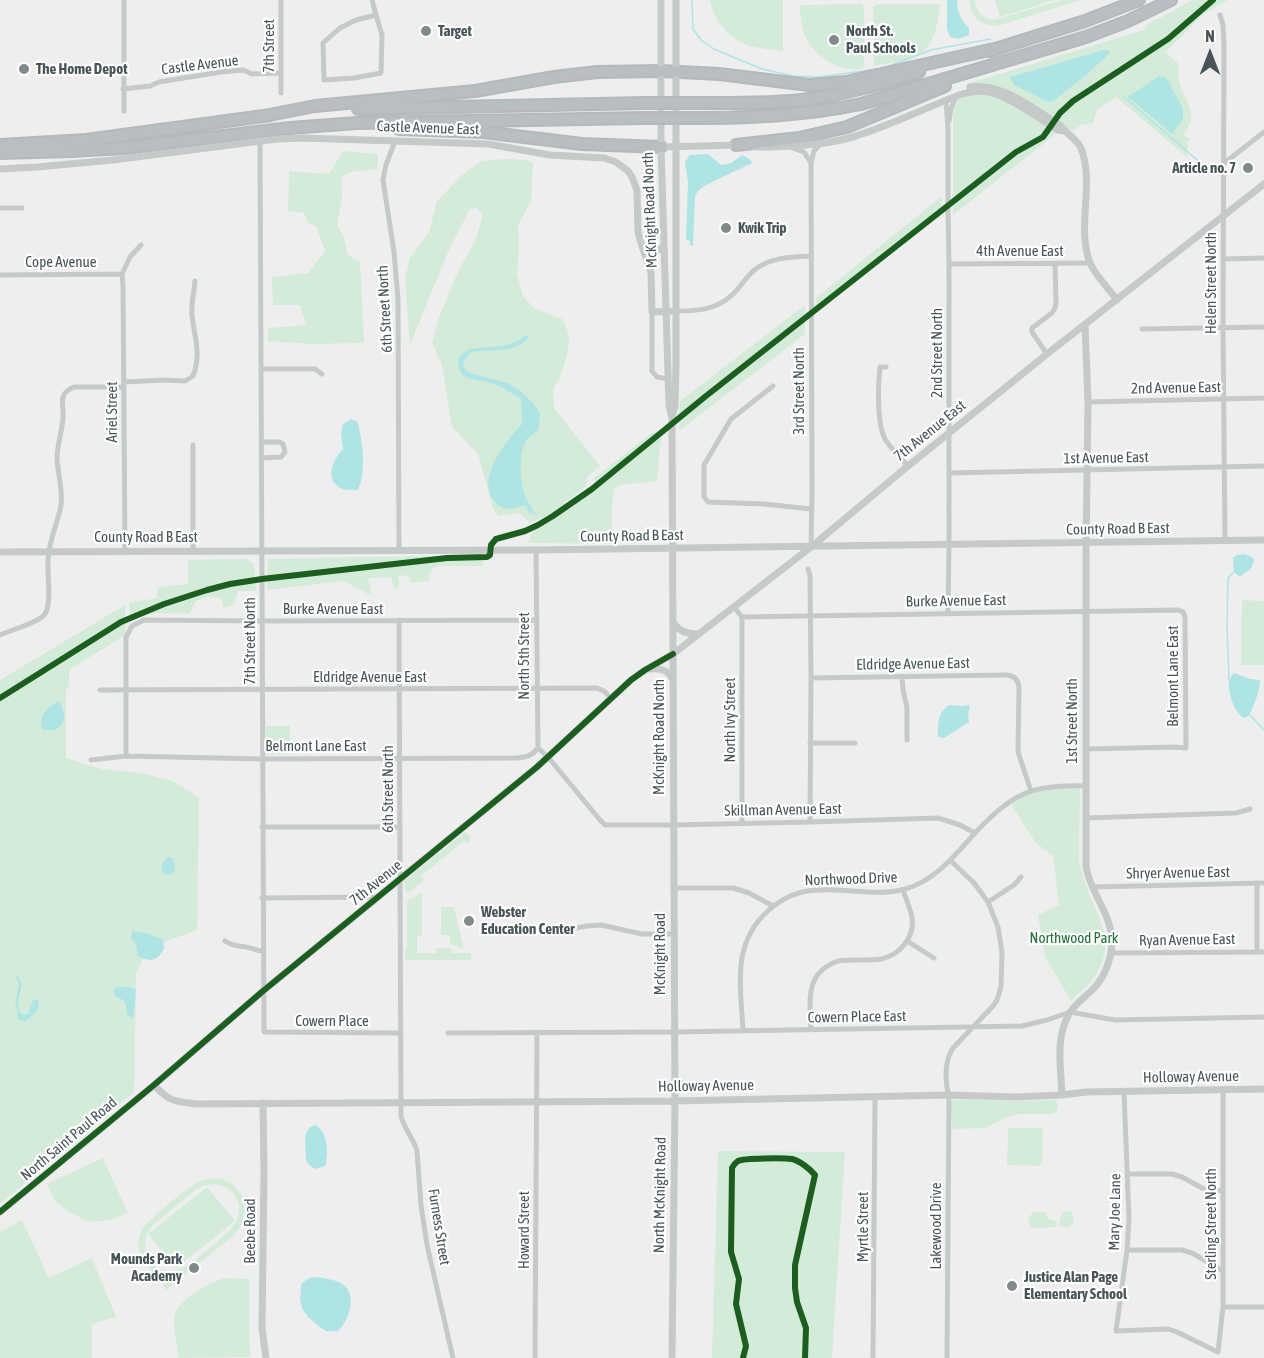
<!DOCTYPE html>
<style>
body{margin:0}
#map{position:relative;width:1264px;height:1358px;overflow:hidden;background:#efeeee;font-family:"Asap Condensed",sans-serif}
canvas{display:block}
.north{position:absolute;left:1180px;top:24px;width:60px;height:60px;-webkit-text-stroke:4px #fff;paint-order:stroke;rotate:0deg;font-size:16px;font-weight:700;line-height:24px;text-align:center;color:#485458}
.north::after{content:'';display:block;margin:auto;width:21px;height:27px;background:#485458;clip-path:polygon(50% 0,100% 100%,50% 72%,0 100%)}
</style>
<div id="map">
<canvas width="1264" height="1358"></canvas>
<div class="north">N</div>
</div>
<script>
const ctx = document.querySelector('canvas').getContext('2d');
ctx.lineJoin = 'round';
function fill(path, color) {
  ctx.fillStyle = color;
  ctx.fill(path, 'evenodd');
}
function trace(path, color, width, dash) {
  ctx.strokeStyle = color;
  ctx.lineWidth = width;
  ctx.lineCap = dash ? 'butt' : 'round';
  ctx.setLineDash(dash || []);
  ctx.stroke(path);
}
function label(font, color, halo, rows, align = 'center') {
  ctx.font = font + ' "Asap Condensed",sans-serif';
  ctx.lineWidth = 4.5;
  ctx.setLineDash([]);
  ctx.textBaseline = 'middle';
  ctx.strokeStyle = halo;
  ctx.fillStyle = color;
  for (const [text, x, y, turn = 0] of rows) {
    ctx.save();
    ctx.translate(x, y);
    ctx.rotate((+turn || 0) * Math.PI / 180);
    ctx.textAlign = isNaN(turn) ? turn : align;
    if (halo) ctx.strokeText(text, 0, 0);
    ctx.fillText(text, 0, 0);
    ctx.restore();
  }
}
fill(new Path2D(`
 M710 0H783V51C772 49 760 49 749 46 729 39 714 21 710 0Z
 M969 0H975C976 12 982 18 994 20L1062 0H1080L1001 25C984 28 970 18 969 0Z
 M995 0H1054L1000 17Z
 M1192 0H1228L1205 13 1165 53 1178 63C1179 71 1178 80 1181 87 1188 110 1199 110 1184 135L1191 139 1188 141 1187 157 1116 97 1097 110 1093 123 1081 125 1072 131 1040 111 971 85 970 83 1144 30 1148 24 1154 20 1162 17Z
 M861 4 864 7V68C843 74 819 59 808 42 801 31 801 17 799 5Z
 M877 4H940C938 23 935 48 915 57 907 61 884 64 874 66L873 7Z
 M972 94 996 96 1058 132 953 215V110C958 97 960 97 972 94Z
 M343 151 378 154V169L350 172 341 178 342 198 337 225 343 235 348 255 360 262 364 343 312 344 268 341V328L306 325 300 305H273L272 277 308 273 325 251 316 226 308 223 304 213 288 211 289 171 329 174Z
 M504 159 527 160 533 163 531 202 518 225 519 250 517 274 523 296 534 308 562 319C565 325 569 332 569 338 569 353 562 377 553 389L554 408 600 466 587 477V485L553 513 530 523 520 513 498 516 493 509 478 454 452 427 442 365 432 343 439 317 459 269 474 244 483 216 477 208 470 209 448 252 410 345 405 278 410 258 429 232 437 201 462 175 481 161Z
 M942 196 941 215 817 311 816 298Z
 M805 305V334L679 431 680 401Z
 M653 432 661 438 657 481 621 485 614 489 612 506V540L608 544 528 543 532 532 565 512 597 488 594 478Z
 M480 555 483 566H436L429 573V581L411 583 408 576 398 575 399 587 395 590 391 577 368 578 372 596 344 581 267 590 268 559Z
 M246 559 254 564 256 591H238L234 605 223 608 221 598 207 597 196 601 189 614 150 613 130 621 129 603 157 598 158 587 188 584V560Z
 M1242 600 1264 601V665H1241Z
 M125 605V635L69 670V686L66 689V758L102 769 142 773 173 781 199 798 197 930 148 948 136 974 134 1092 0 1204V680Z
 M266 726H290V754L266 755Z
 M1057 787H1080L1079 863C1083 876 1087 890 1093 902 1102 925 1112 945 1099 969 1093 982 1081 991 1071 1001L1045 957 1038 915 1059 905 1053 856 1036 843 1011 805 1026 795Z
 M465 832 470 836V841L468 843 464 841 421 876 424 880 410 892H405L404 881Z
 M422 892V935L417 936V953H436V948H451L452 953H471V960H405V950L407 948V901Z
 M441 907H454L464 949 450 944V935H441Z
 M971 1099 1011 1101 1056 1100C1059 1106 1059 1111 1052 1114H1019L1006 1117 986 1128 954 1129 952 1127 951 1103 953 1100Z
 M1008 1128H1043L1042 1163 1039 1166 1007 1165Z
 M718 1151 845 1152 832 1358H712Z
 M103 1158 128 1213 111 1220 88 1222 68 1211 55 1201 47 1184Z
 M211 1178 221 1179 231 1183 241 1194 245 1209 242 1224 233 1236 166 1290 162 1285 172 1277C160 1276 150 1272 144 1262 138 1253 137 1241 141 1231 146 1221 187 1188 198 1182 202 1180 206 1179 211 1178ZM216 1184C240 1189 247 1213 229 1231 217 1241 190 1267 176 1270 148 1277 135 1243 154 1224L196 1190 203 1186Z
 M207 1187 235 1221 176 1268 148 1234Z
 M1064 1211H1067L1072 1212 1074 1219 1073 1223 1068 1227H1062L1060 1226 1059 1220Z
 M1035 1212H1045L1048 1219 1057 1221 1056 1227 1039 1228 1031 1227C1027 1221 1028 1215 1035 1212Z
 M22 1220 49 1278 92 1258 116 1317 92 1324V1358H0V1232Z
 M224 1278 249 1279 250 1357 179 1358C178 1346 173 1331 174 1319 175 1300 208 1284 224 1278Z`), '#d5ebd9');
fill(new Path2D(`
 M947 0H957C957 12 961 20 969 28V35L958 39 950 37 947 29Z
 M1104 50 1110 51 1109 54 1085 76 1053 101 1048 102 1014 85 1010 77Z
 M1159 76 1166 77 1183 109V119L1172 134 1127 96 1131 95Z
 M708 154 721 165 731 163 742 155 751 160 752 163 704 186 698 191 695 197 693 246 690 245V241L686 240 688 182 685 162 690 155Z
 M526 335 529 338C513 354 492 349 471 352L463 362 465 369 470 373 508 383 519 390 532 402 540 413 539 430C534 433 527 438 525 443 518 456 520 487 527 500 529 506 533 506 533 512L530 514 525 505C513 509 504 512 495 502 475 479 506 441 522 424L521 399C512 393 501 386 491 383 474 378 455 382 459 357L469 349 503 346 516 342Z
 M351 419 358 422C362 443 367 470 358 490 352 490 343 491 339 487 324 477 334 459 343 449L341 433 343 424Z
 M1244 554 1250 556 1254 559C1252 572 1248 569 1240 577L1234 572 1233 558 1237 555Z
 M1234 673 1250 679 1260 680C1260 693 1254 704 1249 716L1244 718C1234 712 1228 693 1229 682 1230 678 1232 675 1234 673Z
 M59 701C66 713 67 725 53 731L51 730H43C37 716 47 707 59 701Z
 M949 705 962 706 970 705 968 714 969 722 944 738 938 737C938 724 937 713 949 705Z
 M169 857 174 859 175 870 173 874 168 875 163 873 161 868 163 862Z
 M132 931 150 934 163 940 164 949C157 961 151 963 138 956L136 945 131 938Z
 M15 976 18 977C26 989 18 991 18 1003 18 1007 20 1010 21 1014L25 1015 28 1014 33 1000 37 999C43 1009 33 1014 26 1021L19 1020 17 1015 18 1010 15 1004 19 984Z
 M117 987H129L136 990 134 1015 132 1018 127 1015C126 1011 127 1003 123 1000 120 998 117 999 114 994V990Z
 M315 1125C328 1131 329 1154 325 1166L315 1169 309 1165 306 1160 305 1136 309 1128Z
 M312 1277C319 1277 336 1280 341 1283 358 1293 350 1320 338 1331H326L321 1328 308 1317 302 1308 300 1300 301 1285 303 1282Z`), '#afe4e5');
trace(new Path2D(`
 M692 0 693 29 701 40 714 49 762 69 793 76 820 77 884 68 931 50 990 39
 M1123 96 1203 165
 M533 512 536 515
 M1229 680 1227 626 1228 578 1234 572
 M1250 715 1264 730`), '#afe4e5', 1.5);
const motorway = new Path2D(`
 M989 51 1085 21 1139 0
 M691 103C728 103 765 104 802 100 842 95 881 84 919 72
 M358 109 644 103
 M264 116 315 106 475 91 554 77 597 72 661 71 719 74 809 85 846 82 994 49
 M691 118C751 118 802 116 861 104L1086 37 1128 21 1171 0
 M399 129 483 132 582 144 661 147
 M0 145 86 140 271 115
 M736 145 799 138 847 127 945 86
 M0 153 72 151 124 148 290 128 357 123 643 118`);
trace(motorway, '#b4b9bc', 14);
trace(new Path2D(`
 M281 0V93
 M372 0 376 15
 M376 15 382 35 381 73 354 78 324 80 323 43 340 28 356 20Z
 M1220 15 1223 25 1224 47 1223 328 1225 541
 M123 89 150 86 159 82 221 72 243 70 252 74 281 73
 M946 101 948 129V206L949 264V545L948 613
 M124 111V0
 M949 121 951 108 956 97
 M260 141 264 1032 400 1033
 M395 141 386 165 383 180 394 252 398 299 399 551
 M792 148 804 152 811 163
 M1223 164 1264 132
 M0 208H22
 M1223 259 1264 258
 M949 264 1090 263
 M122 274 123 285 125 551
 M122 274 130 257 141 245
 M0 275 122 274
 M676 311C697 311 716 310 732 295 741 287 747 275 757 268 773 257 792 257 811 256
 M652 312V371L657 377 668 379
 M1142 329 1264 327
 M1047 354 1032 332V328L1052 313 1055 308 1056 303 1055 263
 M886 367H880C878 385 877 421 884 437 888 446 901 458 908 466
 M261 369H315L322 374
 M124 382 165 380 185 381 193 376C202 353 194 337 192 315 191 304 194 292 195 281
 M773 386 731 419 704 465V497L708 502 764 504 811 509
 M1088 402 1264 398
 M261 442H279L283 444 285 452 281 457 261 458
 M193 445V551
 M949 473 1264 466
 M811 547 812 490 811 163 814 151 820 144
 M536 550 538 748 548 757 600 820 605 825H673L810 822 938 818 960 825 975 833C1012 794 1031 784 1085 786
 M808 569 810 575 811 678 810 822
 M734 607 742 617 1178 610 1183 612 1185 617 1186 748 1175 747 1086 749
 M742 617V823
 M399 620 401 1116C404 1129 414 1139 417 1151L421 1205 427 1245 453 1358
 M0 635C11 630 40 622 45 614 52 603 47 572 48 559 49 540 58 523 61 505 63 489 58 475 57 459 57 445 62 432 63 418 64 404 57 394 74 387H124
 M902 677 903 690 907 708V740
 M811 678 1005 675C1013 675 1018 679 1019 687L1018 752 1031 791
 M100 690 597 688 604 691 611 698
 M810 743H855
 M126 756V637L132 626 144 620 262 621 536 620
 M91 760 126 756 262 759 517 758C526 757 532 756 538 748
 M1086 818 1236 813 1250 809
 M262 827H400
 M1093 887 1264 883
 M673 888H733L749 893 773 906
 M262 898 378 897
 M988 902 1014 885 1021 877
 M570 929 587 926 601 925 642 934H674
 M225 941C234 947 237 945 246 947 252 948 257 951 263 951
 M907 941 934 958
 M1257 952V883
 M1111 953 1264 952
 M811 1030C810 1001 804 973 838 961 852 959 867 961 881 959 900 955 915 937 912 917 910 908 906 899 903 890
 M743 1031C742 1007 738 981 742 958 748 921 781 891 818 890 847 888 876 897 905 889 935 881 955 855 975 833
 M448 1033 674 1032 1022 1026 1047 1020 1070 1012 1115 1020 1264 1017
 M1124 1092 1129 1219 1127 1250 1116 1331 1168 1329 1177 1332 1218 1352 1223 1307V1089
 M1128 1174H1172L1182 1177 1204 1189 1223 1191
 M1127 1250H1182L1192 1253 1223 1271
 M1223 1307H1264
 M535 1358 537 1032
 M873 1358 875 1097
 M947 1358 949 1097C945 1082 944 1061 953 1048L993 1006 997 1000 1001 987 1002 952 998 927 988 902 974 883 950 860`), '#c6c9c9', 5);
trace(new Path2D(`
 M661 0V147L669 406 672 418 675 1101 672 1358
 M970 87C1002 82 1033 109 1060 125 1065 133 1077 139 1081 148 1095 184 1076 227 1090 263 1095 275 1109 289 1117 300
 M661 147 739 145
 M756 147C787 147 819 146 849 138 888 127 924 108 962 94 988 86 1003 96 1025 109 1036 116 1047 123 1058 130L1064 131
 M0 169 37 167 113 160 277 139 303 138 488 144 550 155 604 158 616 162 628 171 632 177 637 190 638 231 640 240 651 273 652 312 676 311
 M646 258 664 246
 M672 416 675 406 676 364V0
 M0 552 536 550 1264 540
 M673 622C680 632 687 634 699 634
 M650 669C661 668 668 670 673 680
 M154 1085C170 1102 173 1101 196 1104L675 1101 948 1095 1015 1097 1062 1095 1086 1092 1264 1089
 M1062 1095C1061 1068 1055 1038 1069 1014 1075 1003 1087 996 1095 987 1105 976 1111 959 1112 945 1113 915 1091 895 1086 867V550L1088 402 1085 325
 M263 1103 264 1172 262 1328 266 1358
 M0 1212 154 1085 263 991 537 767 631 680 645 670 673 654 811 547 908 466 1047 354 1264 184`), '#c6c9c9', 7);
trace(motorway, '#b9bec1', 10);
const motorwayBridge = new Path2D(`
 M644 103H691
 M643 118H691`);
trace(motorwayBridge, '#b4b9bc', 14, []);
trace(motorwayBridge, '#b9bec1', 10);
trace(new Path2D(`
 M0 698 121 622 164 604 207 590 230 584 262 579 447 558 487 557 490 555 491 545 496 539 525 531 538 525 553 516 592 489 706 396 1016 152 1043 137 1060 113 1073 101 1168 39 1213 0
 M0 1212 154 1085 263 991 537 767 631 680 645 670 673 654
 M743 1358 746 1346 736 1304 739 1279 731 1252 732 1168C734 1164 735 1163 738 1161 744 1158 784 1158 792 1159 800 1161 810 1169 815 1175L795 1265V1288L797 1302 806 1328 805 1358`), '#1b5e20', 6);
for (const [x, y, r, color] of [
 [426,31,6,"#828a8c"],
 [834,40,6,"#828a8c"],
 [24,69,6,"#828a8c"],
 [1248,168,6,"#828a8c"],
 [726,228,6,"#828a8c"],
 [469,921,6,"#828a8c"],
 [194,1268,6,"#828a8c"],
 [1012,1286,6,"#828a8c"]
]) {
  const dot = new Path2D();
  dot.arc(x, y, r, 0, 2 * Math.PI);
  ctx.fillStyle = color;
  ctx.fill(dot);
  trace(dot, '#fff', 2);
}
label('bold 15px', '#485458', '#fff', [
 ["Target",438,31],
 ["North St.",846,31],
 ["Paul Schools",846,48],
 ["The Home Depot",36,69],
 ["Article no. 7",1236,168,"right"],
 ["Kwik Trip",738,228],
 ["Webster",481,912],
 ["Education Center",481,929],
 ["Mounds Park",182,1259,"right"],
 ["Academy",182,1276,"right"],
 ["Justice Alan Page",1024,1277],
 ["Elementary School",1024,1294]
], 'left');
label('15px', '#485458', '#fff', [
 ["7th Street",269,46,-90],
 ["Castle Avenue",200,65,-7],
 ["Castle Avenue East",428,128,2],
 ["McKnight Road North",650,210,-92],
 ["4th Avenue East",1020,251],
 ["Cope Avenue",61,262],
 ["Helen Street North",1211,283,-90],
 ["6th Street North",385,309,-93],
 ["2nd Street North",937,353,-90],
 ["2nd Avenue East",1176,388,-1],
 ["3rd Street North",799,391,-90],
 ["Ariel Street",112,412,-90],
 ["7th Avenue East",930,431,-39],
 ["1st Avenue East",1106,458,-1],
 ["County Road B East",1118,529,-1],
 ["County Road B East",632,536,-1],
 ["County Road B East",146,537],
 ["Burke Avenue East",956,601,-1],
 ["Burke Avenue East",333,609],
 ["7th Street North",250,641,-90],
 ["North 5th Street",524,656,-90],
 ["Eldridge Avenue East",913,664,-1],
 ["Belmont Lane East",1173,676,-90],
 ["Eldridge Avenue East",370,677],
 ["North Ivy Street",730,720,-90],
 ["1st Street North",1072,721,-90],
 ["McKnight Road North",659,737,-90],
 ["Belmont Lane East",316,746],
 ["6th Street North",388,789,-90],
 ["Skillman Avenue East",783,810,-1],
 ["Shryer Avenue East",1178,873,-1],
 ["Northwood Drive",851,879,-2],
 ["7th Avenue",376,883,-39],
 ["Ryan Avenue East",1187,940,-1],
 ["McKnight Road",660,954,-90],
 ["Cowern Place East",857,1017,-1],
 ["Cowern Place",332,1021],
 ["Holloway Avenue",1191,1077,-1],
 ["Holloway Avenue",706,1086,-1],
 ["North Saint Paul Road",69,1139,-40],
 ["North McKnight Road",660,1195,-89],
 ["Mary Joe Lane",1115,1212,-89],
 ["Sterling Street North",1211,1224,-90],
 ["Lakewood Drive",936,1226,-90],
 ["Furness Street",439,1227,81],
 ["Myrtle Street",863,1227,-90],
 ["Howard Street",524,1230,-90],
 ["Beebe Road",250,1231,-90]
]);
label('15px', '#22703a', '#fff', [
 ["Northwood Park",1074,938]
]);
</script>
